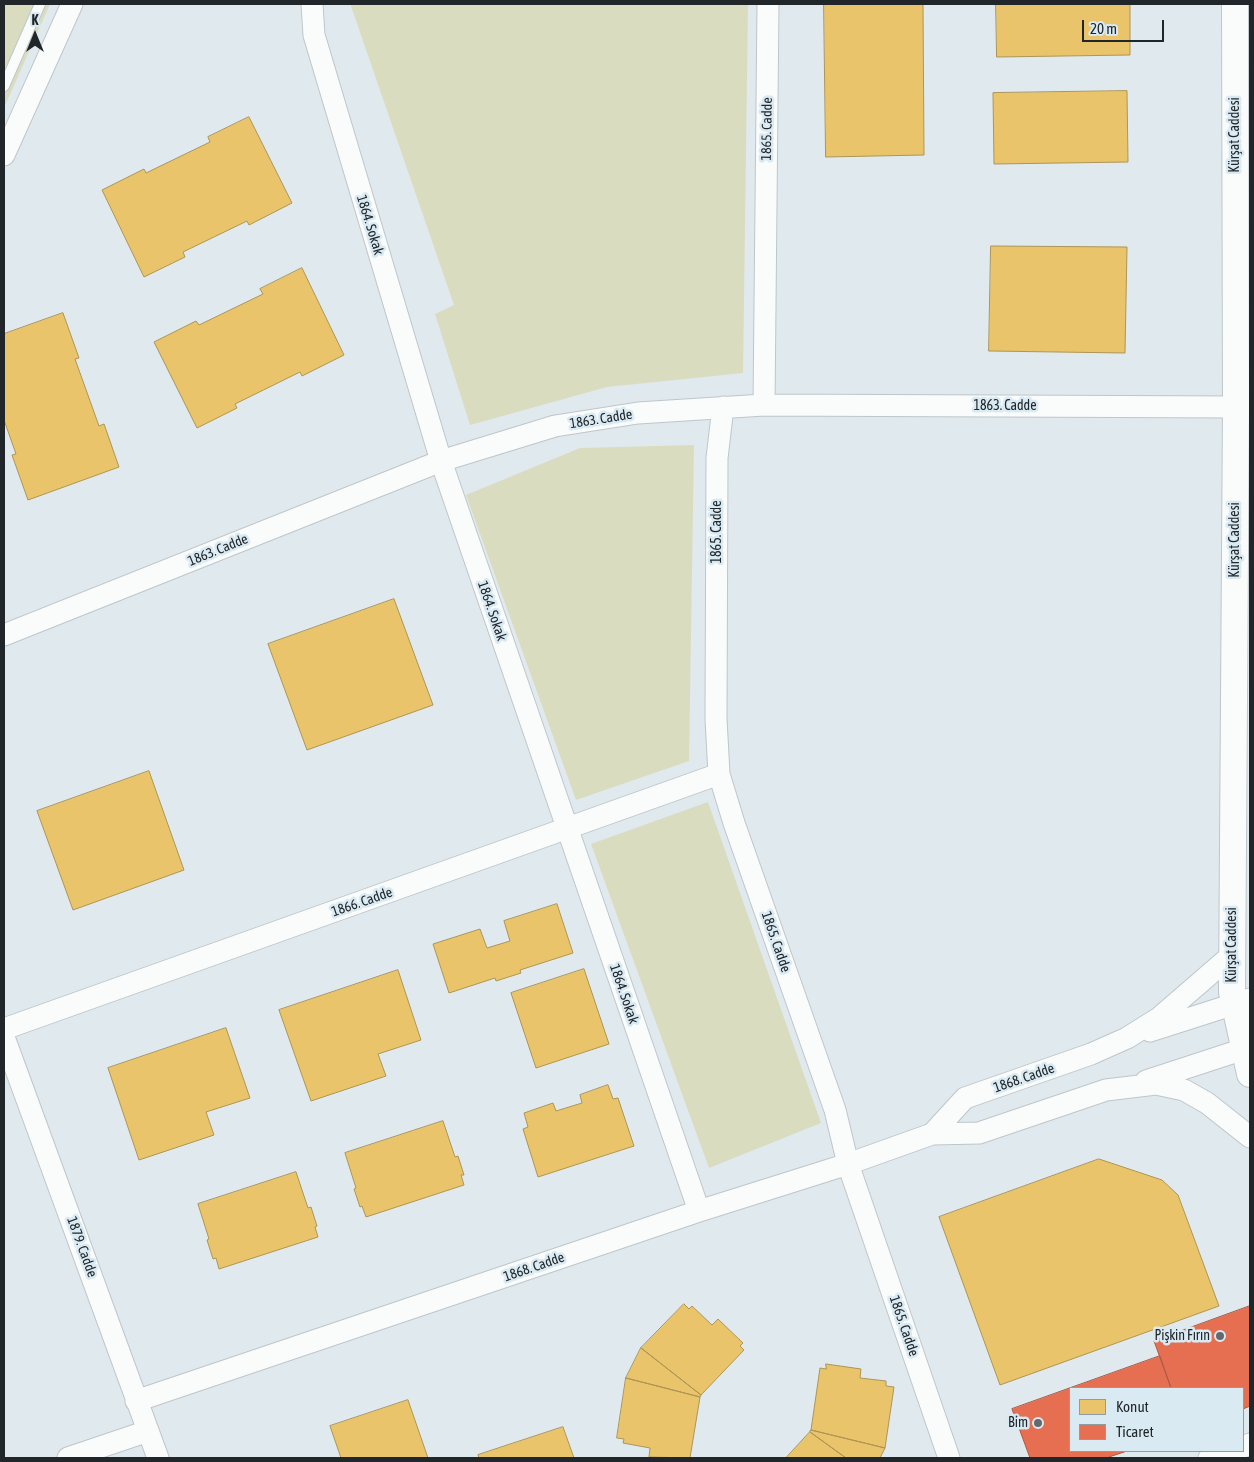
<!DOCTYPE html>
<meta charset="utf-8">
<style>
body{margin:0}
#map{position:relative;width:1254px;height:1462px;overflow:hidden;background:#e0e9ed;font-family:"Asap Condensed",sans-serif}
canvas{display:block}
.frame{position:absolute;inset:0;border:5px solid #202629;pointer-events:none}
.legend{position:absolute;left:1069px;top:1387px;width:175px;height:65px;box-sizing:border-box;background:#daeaf3;border:1px solid #909ca2;margin:0;padding:6px 9px;list-style:none;font-size:15px;color:#202629}
.legend li{display:flex;align-items:center;gap:10px;height:25px}
.legend b{width:25px;border:1px solid #909ca2}
.north{position:absolute;left:10px;top:10px;width:50px;height:50px;-webkit-text-stroke:4px #daeaf3;paint-order:stroke;rotate:0deg;font-size:14px;font-weight:700;line-height:20px;text-align:center;color:#202629}
.north::after{content:'';display:block;margin:auto;width:18px;height:22px;background:#202629;clip-path:polygon(50% 0,100% 100%,50% 72%,0 100%)}
.scale{position:absolute;left:1082px;top:20px;width:82px;height:22px;box-sizing:border-box;border:2px solid #202629;border-top:0;padding-left:6px;font-size:15px;line-height:18px;white-space:nowrap;color:#202629;-webkit-text-stroke:4px #daeaf3;paint-order:stroke}
</style>
<div id="map">
<canvas width="1254" height="1462"></canvas>
<div class="frame"></div>
<ul class="legend">
<li><b style="height:14px;background:#e9c46a"></b>Konut</li>
<li><b style="height:14px;background:#e76f51"></b>Ticaret</li>
</ul>
<div class="north">K</div>
<div class="scale">20 m</div>
</div>
<script>
const ctx = document.querySelector('canvas').getContext('2d');
ctx.lineJoin = 'round';
function fill(path, color) {
  ctx.fillStyle = color;
  ctx.fill(path, 'evenodd');
}
function trace(path, color, width, dash) {
  ctx.strokeStyle = color;
  ctx.lineWidth = width;
  ctx.lineCap = dash ? 'butt' : 'round';
  ctx.setLineDash(dash || []);
  ctx.stroke(path);
}
function label(font, color, halo, rows, align = 'center') {
  ctx.font = font + ' "Asap Condensed",sans-serif';
  ctx.lineWidth = 5;
  ctx.setLineDash([]);
  ctx.textBaseline = 'middle';
  ctx.strokeStyle = halo;
  ctx.fillStyle = color;
  for (const [text, x, y, turn = 0] of rows) {
    ctx.save();
    ctx.translate(x, y);
    ctx.rotate((+turn || 0) * Math.PI / 180);
    ctx.textAlign = isNaN(turn) ? turn : align;
    if (halo) ctx.strokeText(text, 0, 0);
    ctx.fillText(text, 0, 0);
    ctx.restore();
  }
}
fill(new Path2D(`
 M4 4H50L4 108Z
 M352 4H748L743 373 607 387 470 425 435 314 454 305 351 6Z
 M694 445 689 761 576 800 466 495 580 448Z
 M708 802 821 1123 709 1168 591 844Z`), '#dadcc0');
const homes = new Path2D(`
 M824 4H923L924 155 826 157Z
 M996 4H1130V55L997 57Z
 M1127 91 1128 162 994 164 993 93Z
 M249 117 292 203 249 225 247 221 183 252 185 257 144 277 102 190 144 169 146 173 210 142 208 137Z
 M991 246 1127 247 1125 353 989 351Z
 M302 268 344 355 302 376 300 372 235 404 237 408 197 428 154 342 196 321 199 325 263 294 260 289Z
 M63 313 79 358 75 359 99 426 104 424 119 467 28 500 12 455 16 454 4 420V334Z
 M394 599 433 705 307 750 268 644Z
 M149 771 184 870 73 910 37 811Z
 M557 904 573 953 520 970 521 973 496 981 495 978 449 993 433 944 480 929 487 948 510 941 504 921Z
 M584 969 609 1044 536 1068 511 993Z
 M398 970 421 1040 378 1054 386 1076 311 1101 279 1010Z
 M226 1028 250 1098 206 1112 214 1135 139 1160 108 1068Z
 M608 1085 613 1099 618 1098 634 1146 538 1177 523 1129 528 1127 524 1113 553 1103 556 1111 582 1103 580 1095Z
 M443 1121 455 1157 458 1156 464 1175H461L464 1185 366 1217 362 1206 360 1207 354 1189 356 1188 345 1153Z
 M1099 1159 1162 1180 1178 1195 1219 1306 1000 1385 939 1217Z
 M296 1172 308 1208 311 1207 317 1226 315 1227 318 1237 219 1269 216 1258 213 1259 207 1240 209 1239 198 1204Z
 M684 1304 689 1309 692 1306 712 1325 718 1319 743 1343 740 1346 744 1350 701 1395 641 1348Z
 M641 1348 701 1395 700 1397 626 1378Z
 M826 1364 861 1369 860 1378 886 1381V1386L894 1387 885 1448 811 1430 820 1368 826 1369Z
 M626 1378 700 1397 690 1458 649 1457 650 1448 623 1443 624 1439 617 1438Z
 M408 1400 428 1458H341L330 1426Z
 M563 1427 574 1458H479L478 1455Z
 M811 1430 885 1448 880 1458H846L810 1432Z
 M810 1432 846 1458H786Z`);
fill(homes, '#e9c46a');
trace(homes, '#ad9556', 1);
const shops = new Path2D(`
 M1250 1306V1406L1243 1409V1388H1171L1154 1341Z
 M1160 1356 1171 1388H1070V1451H1127L1106 1458H1030L1012 1409Z`);
fill(shops, '#e76f51');
trace(shops, '#ab5945', 1);
const service = new Path2D(`
 M4 86 40 4`);
const minor = new Path2D(`
 M312 4 314 35 441 461 699 1211
 M4 155 72 4
 M764 405 768 4
 M723 407 717 458 716 719 719 774 734 823 835 1110 848 1164 949 1458
 M4 635 441 461 555 426 638 413 764 405 1236 407
 M4 1029 719 774
 M1150 1031 1250 999
 M4 1037 158 1458
 M1146 1081 1250 1047
 M932 1134 965 1098 1091 1054 1127 1038 1159 1018 1233 954
 M136 1401 699 1211 848 1164 932 1134 979 1133 1106 1090 1156 1084 1184 1090 1207 1103 1250 1137
 M1243 1447 1250 1444
 M68 1458 148 1431
 M1209 1458 1231 1451`);
const tertiary = new Path2D(`
 M1235 4 1236 407 1232 992 1250 1074`);
trace(service, '#bfc6ca', 12);
trace(minor, '#bfc6ca', 23);
trace(tertiary, '#bfc6ca', 28);
trace(service, '#fafcfc', 10);
trace(minor, '#fafcfc', 21);
trace(tertiary, '#fafcfc', 26);
for (const [x, y, r, color] of [
 [1220,1336,5,"#636a6e"],
 [1038,1423,5,"#636a6e"]
]) {
  const dot = new Path2D();
  dot.arc(x, y, r, 0, 2 * Math.PI);
  ctx.fillStyle = color;
  ctx.fill(dot);
  trace(dot, '#daeaf3', 2);
}
label('14px', '#202629', '#daeaf3', [
 ["1865. Cadde",767,129,-89],
 ["Kürşat Caddesi",1235,135,-90],
 ["1864. Sokak",370,225,73],
 ["1863. Cadde",1005,406],
 ["1863. Cadde",601,419,-9],
 ["1865. Cadde",717,532,-90],
 ["Kürşat Caddesi",1235,540,-90],
 ["1863. Cadde",218,550,-22],
 ["1864. Sokak",492,611,71],
 ["1866. Cadde",362,902,-19],
 ["1865. Cadde",776,942,71],
 ["Kürşat Caddesi",1232,945,-90],
 ["1864. Sokak",624,994,71],
 ["1868. Cadde",1024,1078,-19],
 ["1879. Cadde",82,1247,70],
 ["1868. Cadde",534,1267,-19],
 ["1865. Cadde",904,1326,71]
]);
label('14px', '#202629', '#daeaf3', [
 ["Pişkin Fırın",1210,1336],
 ["Bim",1028,1423]
], 'right');
</script>
